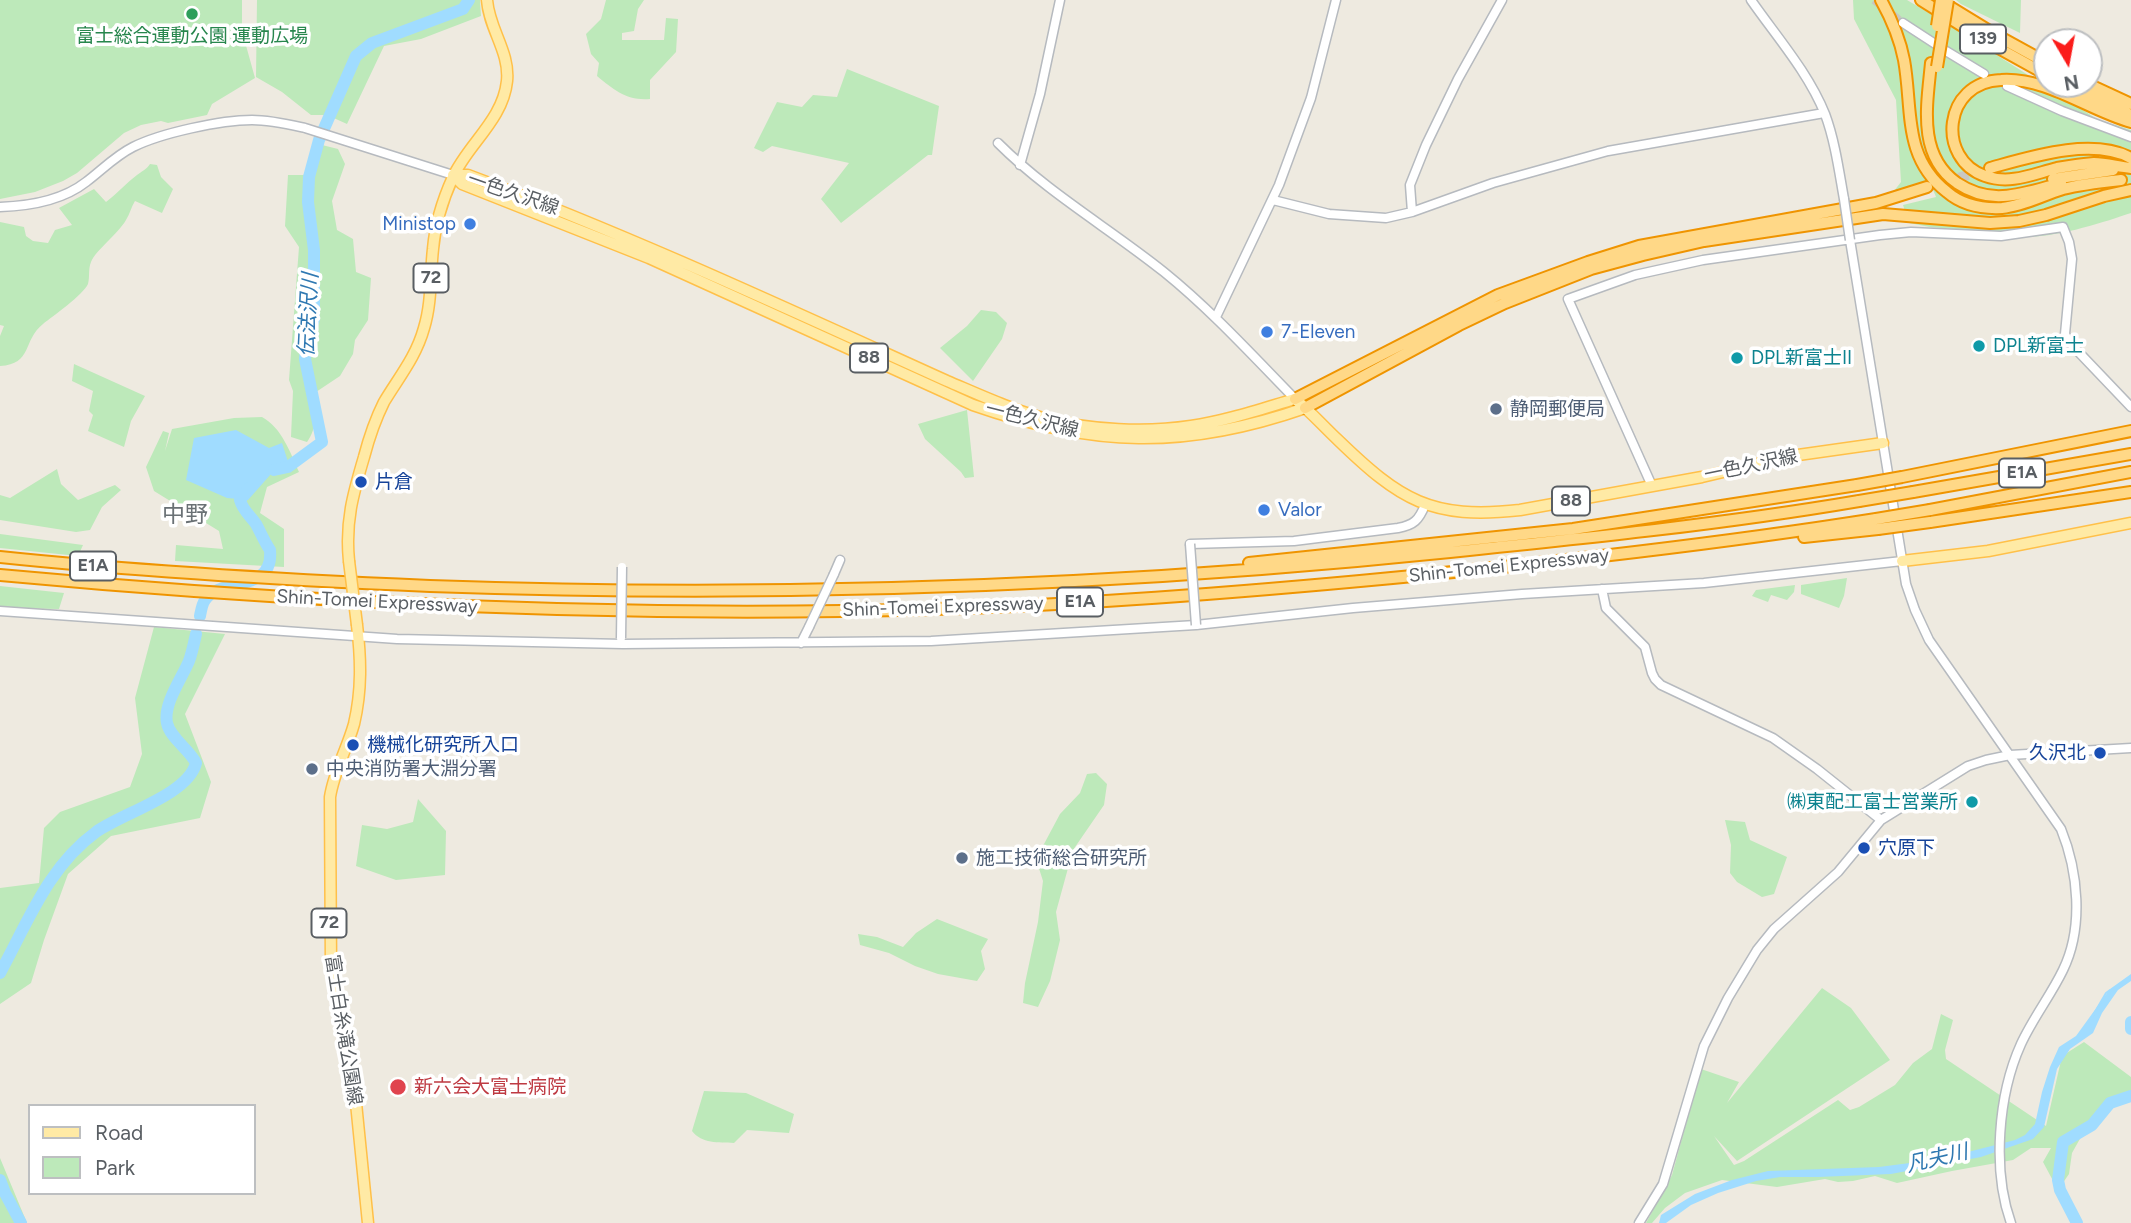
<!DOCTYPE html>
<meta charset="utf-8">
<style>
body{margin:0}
#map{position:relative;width:2131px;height:1223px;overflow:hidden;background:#eeeae0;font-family:Figtree,sans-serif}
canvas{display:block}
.legend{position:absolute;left:28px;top:1104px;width:228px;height:91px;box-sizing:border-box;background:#fff;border:2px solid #bdbfc1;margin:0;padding:9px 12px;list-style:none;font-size:21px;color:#595e63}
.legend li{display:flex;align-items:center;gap:14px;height:35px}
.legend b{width:35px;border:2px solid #bdbfc1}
.north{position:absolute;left:2033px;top:28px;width:70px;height:70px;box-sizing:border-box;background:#fff;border:2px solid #bdbfc1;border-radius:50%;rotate:170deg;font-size:19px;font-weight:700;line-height:28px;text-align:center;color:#595e63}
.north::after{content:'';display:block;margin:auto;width:24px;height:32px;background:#fb1c1a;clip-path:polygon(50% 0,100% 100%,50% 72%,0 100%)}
</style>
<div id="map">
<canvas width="2131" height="1223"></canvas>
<ul class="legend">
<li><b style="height:9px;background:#ffeaa5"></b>Road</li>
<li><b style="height:19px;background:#bde9ba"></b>Park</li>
</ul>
<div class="north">N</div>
</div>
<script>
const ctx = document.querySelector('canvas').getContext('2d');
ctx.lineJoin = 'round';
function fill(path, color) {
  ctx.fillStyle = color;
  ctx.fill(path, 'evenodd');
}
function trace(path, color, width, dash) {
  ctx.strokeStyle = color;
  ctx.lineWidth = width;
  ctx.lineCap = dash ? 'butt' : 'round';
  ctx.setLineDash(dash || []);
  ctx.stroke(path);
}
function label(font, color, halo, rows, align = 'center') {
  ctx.font = font + ' Figtree,"Noto Sans JP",sans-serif';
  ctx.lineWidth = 7;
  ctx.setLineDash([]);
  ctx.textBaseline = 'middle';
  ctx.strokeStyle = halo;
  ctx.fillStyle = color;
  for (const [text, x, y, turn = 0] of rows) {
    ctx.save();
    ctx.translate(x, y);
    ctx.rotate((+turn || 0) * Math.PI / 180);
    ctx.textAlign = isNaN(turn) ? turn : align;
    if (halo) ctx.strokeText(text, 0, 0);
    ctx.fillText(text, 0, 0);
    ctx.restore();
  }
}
fill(new Path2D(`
 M0 0H242V31L255 78 212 104 207 115 168 123 161 121 141 125 124 133 77 173 63 181 35 192 0 199Z
 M257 0H480L481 16 421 39 384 46 347 124 327 115H311L282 92 256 77Z
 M606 0H644L638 9 634 31 622 33V40H664L666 18 678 19 676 52 650 80V99C627 101 614 90 597 76L599 63 591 54 586 34 601 19Z
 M1853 0H1907L1959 31 2097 119 2131 130V213C2101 223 2039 244 2009 234L1930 227 1909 223 1903 205 1936 197 1931 185 1896 195 1894 191 1901 182 1896 100 1854 19Z
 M1956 0H2021L2020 33 1961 4Z
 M847 69 939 106 932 155H928L841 223 821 199 849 163 772 146 763 152 754 148 777 102 802 107 813 95 837 97Z
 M322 145 338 149 345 164 332 201 337 230 353 239 356 272 371 278 368 320 355 340 353 354 340 376 313 394C317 410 317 429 307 442L291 437 293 391 289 380 299 247 285 226 288 175H303L314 171 313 155Z
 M150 164 157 165 161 177 173 189 162 213 135 201C131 207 130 214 126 220 118 234 96 250 91 262 88 269 90 277 88 284 83 295 53 316 43 324 22 341 33 364 0 366V336L4 326 0 325V222L24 227 26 236 33 241 48 243 55 230 72 225 59 208 94 189 106 202C117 194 126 183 137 175 142 171 146 170 150 164Z
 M981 310 996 312 1007 323 1002 339 973 381 940 348 967 326Z
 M74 364 145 396 131 421 124 447 88 431 93 415 89 411 93 391 72 381Z
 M967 410 974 477 965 478 961 472 925 439 918 424Z
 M262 417C282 428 290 452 299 472L267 487 260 513 284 529V567L175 561 176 545 223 549 219 531 154 491 146 467 163 431 169 433 165 451 172 429 234 418Z
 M57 469 61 484 78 500 115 485 121 490 102 507 90 530 76 532 0 520V495L10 498Z
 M0 534 83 545 78 556 0 548Z
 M1847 578 1844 596 1839 608 1801 594V585Z
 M1795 585 1794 592 1787 600 1771 595 1768 602 1752 596 1756 590Z
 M0 586 64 593 59 609 0 608Z
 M154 627 225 634 185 714 211 782 200 818 111 836 68 874 44 940 31 983 0 1004V888L39 883 44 828 60 812 130 787 142 754 135 698Z
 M1096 773 1107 784 1104 805 1073 850 1056 912 1060 940 1050 981 1038 1007 1023 1003 1025 983 1038 922 1043 881 1036 859 1060 814 1080 793 1087 774Z
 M418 799 446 831 445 875 396 880 356 866 362 825 387 829 413 822Z
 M1725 820 1745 822 1750 840 1787 857 1774 894 1762 897 1737 882 1730 873 1731 845Z
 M937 919 988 939 981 951 985 969 977 981 938 974 915 966 889 953 860 945 858 934 877 937 903 947 916 933Z
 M1822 988 1851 1008 1890 1060 1737 1161 1714 1136 1734 1165 1744 1161 1838 1100 1850 1110 1859 1107 1895 1085 1913 1063 1932 1049 1941 1014 1953 1020 1945 1050 1946 1059 2046 1126 2062 1056 2084 1042 2131 1077V1096L2117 1097 2086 1128 2072 1153 2069 1174 2058 1190 2043 1162 2051 1148H2031L2013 1160 1952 1171 1897 1183 1875 1176 1853 1181 1838 1182 1825 1179 1777 1187 1722 1180 1685 1193 1665 1208 1652 1223H1646L1672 1175 1701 1069 1739 1082 1727 1103Z
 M704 1091 746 1093 794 1114 789 1133 747 1130 734 1143C718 1142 702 1144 692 1131Z
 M0 1158 27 1223H0Z`), '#bde9ba');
fill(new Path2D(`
 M236 430 269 448 282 443 291 471 271 474 248 500 227 498 186 480 194 438Z
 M2131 974V981L2118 990 2102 1013 2093 1033 2070 1049 2057 1069 2044 1127 2033 1139 1981 1157 1891 1174 1818 1177H1780L1756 1181 1718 1193 1691 1205 1666 1223H1659L1661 1215 1695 1194 1732 1180 1768 1171 1879 1167 1925 1161 1968 1152 2015 1140 2025 1135 2035 1124 2042 1092 2050 1067 2059 1047 2076 1036 2110 989Z`), '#a0dcff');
trace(new Path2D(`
 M2092 1017 2106 993 2110 990`), '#a0dcff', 2);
trace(new Path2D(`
 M274 470 288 467 322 442 305 359 307 340 314 319V250L308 202 309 177 319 140 356 56 372 43 463 9 469 0
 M200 616C201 611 202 604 205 600 221 576 274 594 270 550 264 541 261 533 256 524 250 515 243 511 240 500L249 488
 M0 973C28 922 48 867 96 832 122 813 188 795 196 763 189 749 170 738 167 723 163 704 182 678 189 661 192 653 194 643 196 634
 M2131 1022V1029
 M0 1180 5 1193 21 1223
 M2077 1223 2060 1190 2058 1180 2063 1142 2092 1125 2110 1103 2131 1096`), '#a0dcff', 12);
trace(new Path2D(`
 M1874 0 1903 23`), '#c9c7c1', 8, [8, 4]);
trace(new Path2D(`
 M1930 186 1982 171`), '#c9c7c1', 10, [10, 5]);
const minor = new Path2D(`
 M1751 0C1776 36 1808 72 1825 114 1835 141 1839 171 1844 199
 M1903 23 1946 51 1984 74
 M2007 86 2062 111 2131 137
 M998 143C1048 193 1109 228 1164 272 1211 310 1252 355 1295 399
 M1020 165 1040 94 1060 0
 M1273 200 1329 214 1386 218 1412 212 1493 183 1608 151 1824 113
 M0 207C29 206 63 200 86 182 102 170 115 156 133 147 161 133 221 120 252 120 270 120 287 124 305 128L453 175
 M1412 212 1410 185 1426 145 1458 79 1502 0
 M1850 240 1906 584 1915 610 1929 640 2061 829C2078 871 2084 927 2063 970 2051 995 2033 1018 2021 1044 1998 1095 1992 1170 2011 1223
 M1216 317 1279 185 1311 98 1336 0
 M1652 486 1568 299 1635 275 1703 260 1880 235 1911 232 2001 236 2063 227 2069 242 2072 259 2065 334 2069 342 2131 407
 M1190 544 1294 541 1398 528C1414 525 1419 520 1425 505
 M834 574 840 560
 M1602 589 1606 608 1645 647 1652 673 1655 679 1661 685 1773 738 1817 769 1881 820 1968 766 1986 760 2010 755 2131 748
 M0 611 397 639 623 644 931 641 1196 625 1353 608 1522 594 1704 583 1902 561
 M801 643 809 627
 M1639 1223 1663 1184 1704 1046 1728 998 1757 950 1774 929 1838 872 1881 820`);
const major = new Path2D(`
 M453 175H468C631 236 788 309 947 381 980 395 1012 410 1047 419 1092 430 1145 433 1191 426 1226 421 1261 409 1295 399 1310 411 1323 426 1338 440 1400 500 1431 520 1520 510L1702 477 1791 456 1883 443
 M453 175 462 184 649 258 973 405C1093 447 1184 450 1305 408
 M349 561C345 522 353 494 364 457 369 438 375 420 384 402 399 377 416 357 424 328 432 302 430 275 433 249 435 225 443 199 453 177 468 144 503 120 507 81 510 52 489 29 487 0
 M1902 561 1988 551 2131 523
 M357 625C361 659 362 690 354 724 347 749 334 771 330 797L331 969 354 1083 368 1223`);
const highway = new Path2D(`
 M1881 0C1891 18 1900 39 1904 60 1913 109 1902 157 1947 192 1962 205 1982 209 2002 208 2024 206 2043 195 2063 189 2082 184 2102 182 2121 180
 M1921 0 1991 44 2047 75
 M1942 2 1996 35 2047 63
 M1931 63C1927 105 1917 155 1957 183 1972 193 1986 197 2003 196 2023 195 2042 188 2061 183
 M2065 84 2131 115
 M2088 84 2131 104
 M2131 122C2088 110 2047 77 2001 80 1943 82 1936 159 1985 176 2010 185 2033 174 2057 168 2069 166 2082 164 2094 163 2106 163 2119 167 2131 168
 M1990 168C2030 157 2092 137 2131 158
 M2053 179 2113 170
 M1295 399 1498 295 1588 262 1639 246 1876 203 1927 187
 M1305 408 1459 325 1505 303 1591 269 1643 255 1704 241 1883 214 1990 223 2019 221 2046 215 2104 196 2131 190
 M1902 477 2131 431
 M1913 492 2131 454
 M1930 510 2131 472
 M1930 522 2131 492
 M1804 537 1878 529
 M0 557C143 572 287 580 430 586 771 598 1111 587 1450 552 1587 538 1724 524 1859 501
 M1249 563 1573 529 1857 485
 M0 575C311 604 623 618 935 609 1077 605 1219 594 1360 581 1533 565 1705 546 1876 519`);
trace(minor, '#b6babf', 11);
trace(major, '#ffc049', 13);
trace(highway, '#ef9400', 14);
trace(minor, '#fff', 8);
trace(major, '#ffeaa5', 10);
trace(highway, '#ffd887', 10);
const minorBridge = new Path2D(`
 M1844 199 1850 240
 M1190 544 1196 625
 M809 627 834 574
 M621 638 622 567`);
const majorBridge = new Path2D(`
 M349 561 357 625`);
const highwayBridge = new Path2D(`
 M1937 26 1941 0
 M1937 67 1948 0
 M1857 485 1902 477
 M1859 501 1913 492
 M1876 519 1930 510
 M1878 529 1930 522`);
trace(minorBridge, '#b6babf', 11, []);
trace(majorBridge, '#ffc049', 13, []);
trace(highwayBridge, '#ef9400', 14, []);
trace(minorBridge, '#fff', 8);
trace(majorBridge, '#ffeaa5', 10);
trace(highwayBridge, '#ffd887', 10);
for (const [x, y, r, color] of [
 [192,14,7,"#2e9e5b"],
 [470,224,7,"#3f7fe0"],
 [1267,332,7,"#3f7fe0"],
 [1979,346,7,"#0f9aa8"],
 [1737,358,7,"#0f9aa8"],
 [1496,409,7,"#5c6f8a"],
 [361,482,7,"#1a4fb4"],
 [1264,510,7,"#3f7fe0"],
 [353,745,7,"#1a4fb4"],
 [2100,753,7,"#1a4fb4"],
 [312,769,7,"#5c6f8a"],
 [1972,802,7,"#0f9aa8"],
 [1864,848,7,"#1a4fb4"],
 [962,858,7,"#5c6f8a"],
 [398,1087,9,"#e0444e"]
]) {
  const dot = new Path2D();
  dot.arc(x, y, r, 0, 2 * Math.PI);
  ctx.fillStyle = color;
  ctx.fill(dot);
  trace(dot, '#fff', 2.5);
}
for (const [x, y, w] of [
 [1983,39,46],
 [431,278,35],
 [869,358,38],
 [2022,473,46],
 [1571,501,38],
 [93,566,46],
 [1080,602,46],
 [329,923,35]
]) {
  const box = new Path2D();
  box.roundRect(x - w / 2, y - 14.5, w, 29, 5);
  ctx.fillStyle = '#fff';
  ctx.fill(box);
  trace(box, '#595e63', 2);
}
label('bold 18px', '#595e63', null, [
 ["139",1983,39],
 ["72",431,278],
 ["88",869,358],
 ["E1A",2022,473],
 ["88",1571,501],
 ["E1A",93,566],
 ["E1A",1080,602],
 ["72",329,923]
]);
label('19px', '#27864d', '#fff', [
 ["富士総合運動公園 運動広場",192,36]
]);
label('19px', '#595e63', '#fff', [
 ["一色久沢線",513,194,19],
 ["一色久沢線",1032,420,14],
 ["一色久沢線",1751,466,-12],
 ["Shin-Tomei Expressway",1509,566,-6],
 ["Shin-Tomei Expressway",377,602,3],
 ["Shin-Tomei Expressway",943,607,-2],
 ["富士白糸滝公園線",343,1030,81]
]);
label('19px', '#366cbe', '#fff', [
 ["Ministop",456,224,"right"],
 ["7-Eleven",1281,332],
 ["Valor",1278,510]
], 'left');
label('19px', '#0d838f', '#fff', [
 ["DPL新富士",1993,346],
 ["DPL新富士II",1751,358],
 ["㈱東配工富士営業所",1958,802,"right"]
], 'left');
label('19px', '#4e5e75', '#fff', [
 ["静岡郵便局",1510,409],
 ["中央消防署大淵分署",326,769],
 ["施工技術総合研究所",976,858]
], 'left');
label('19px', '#164399', '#fff', [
 ["片倉",375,482],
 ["機械化研究所入口",367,745],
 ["久沢北",2086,753,"right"],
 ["穴原下",1878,848]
], 'left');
label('19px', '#be3a42', '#fff', [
 ["新六会大富士病院",414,1087]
], 'left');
label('italic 21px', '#3079b2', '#fff', [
 ["伝法沢川",309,315,-87],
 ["凡夫川",1937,1159,-13]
]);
label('23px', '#6a7175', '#fff', [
 ["中野",185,515]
]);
</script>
